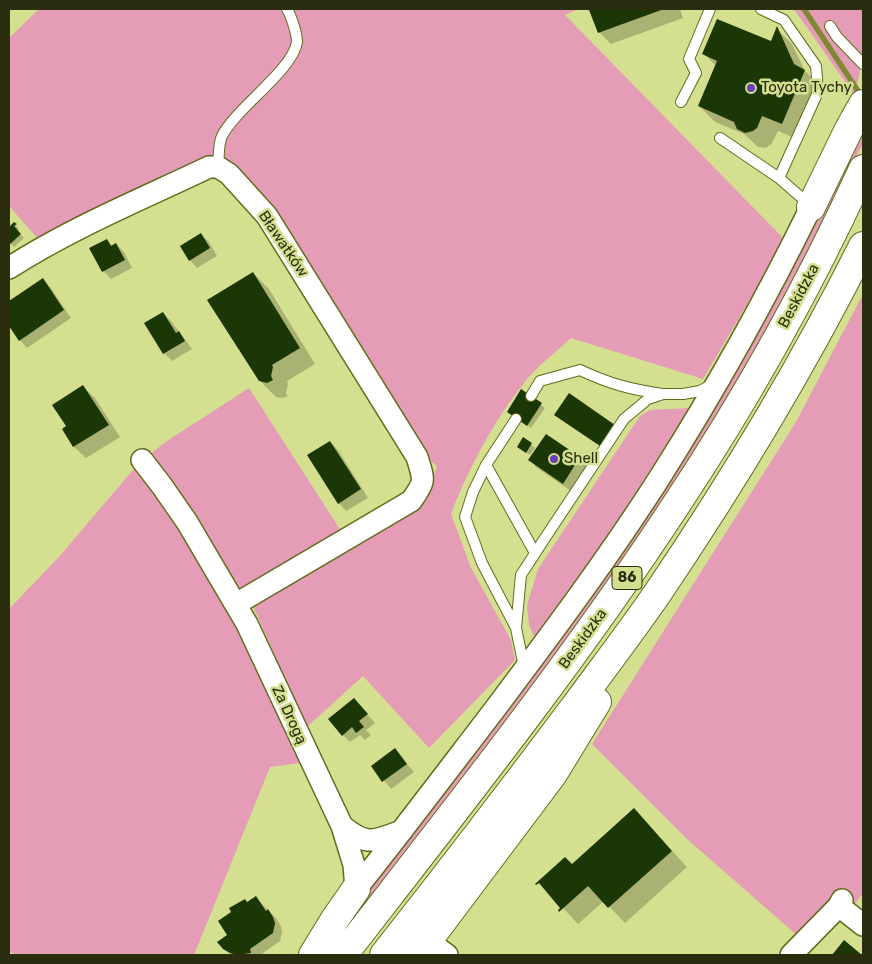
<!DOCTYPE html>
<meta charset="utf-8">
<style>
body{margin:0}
#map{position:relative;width:872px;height:964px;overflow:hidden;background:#d4df90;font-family:Rubik,sans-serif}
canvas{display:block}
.frame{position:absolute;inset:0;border:10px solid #2a2e0e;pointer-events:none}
</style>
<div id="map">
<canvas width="872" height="964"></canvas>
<div class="frame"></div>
</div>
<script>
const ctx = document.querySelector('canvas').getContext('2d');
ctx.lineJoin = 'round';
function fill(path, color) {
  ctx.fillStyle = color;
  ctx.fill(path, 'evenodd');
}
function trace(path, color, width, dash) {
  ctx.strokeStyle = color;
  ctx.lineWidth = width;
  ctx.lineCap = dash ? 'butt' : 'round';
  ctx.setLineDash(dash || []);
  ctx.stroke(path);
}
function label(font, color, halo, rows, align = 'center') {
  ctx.font = font + ' Rubik,sans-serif';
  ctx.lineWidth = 5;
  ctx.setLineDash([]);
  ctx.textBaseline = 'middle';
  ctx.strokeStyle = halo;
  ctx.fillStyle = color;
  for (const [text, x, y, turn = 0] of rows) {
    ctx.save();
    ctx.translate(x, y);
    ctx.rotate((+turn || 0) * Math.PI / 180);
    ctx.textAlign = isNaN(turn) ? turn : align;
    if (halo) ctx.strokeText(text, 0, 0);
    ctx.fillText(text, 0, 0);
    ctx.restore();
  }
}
fill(new Path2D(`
 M39 9H578L565 15 785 240 703 379 571 338C556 352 537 366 524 383 495 419 467 471 451 514L471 568 511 640 515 660 429 748 363 676 307 727 252 604 425 499 437 466 432 462 230 166 40 241 9 206V38Z
 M794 9H863V54L855 96Z
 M863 116V143L810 251 751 358 692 456 638 541 567 640 494 739 329 955 336 929 605 565Z
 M863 294V893L843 920 798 936 686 838 592 744 796 422Z
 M249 388 343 534 236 596 145 458 167 441Z
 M689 408 619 519 535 639 529 625 527 605 538 569 640 416 650 410Z
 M139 463 200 548 307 762 270 767 194 955H16L9 951V609L58 558Z`), '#e49cb7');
fill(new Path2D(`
 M596 9H680L683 18 611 44 599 32 591 11Z
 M777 29 792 44 805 71 820 86 797 139 778 131 772 143 766 148 758 147 744 134 715 122 699 106 716 66 704 54 771 43Z
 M14 224 19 229 17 231 24 238 14 247 9 242V229Z
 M201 235 209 242 217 256 197 268 190 260Z
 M106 240 113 246 116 244 124 252 132 268 111 279 103 271Z
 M253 273 269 289 315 364 287 381 288 384 286 393 288 396 283 398 276 397 260 381Z
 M43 280 50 287 71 318 27 348 20 340 9 324V302Z
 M163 313 171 321 192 349 172 361 164 353Z
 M83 386 95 398 120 437 86 458 74 447 63 430 68 427Z
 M522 391 545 408 531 428 508 412Z
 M546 436 580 458 587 466 571 491 537 468 530 460Z
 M524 439 535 448 530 455 522 450Z
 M330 442 338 450 368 498 346 511 339 503Z
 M354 699 375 723 366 730 371 735 365 740 360 735 350 742 343 735Z
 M395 750 414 772 391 789 373 767Z
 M634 810 687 867 625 923 604 901 578 924 563 908 572 865Z
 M256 898 276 918 281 926 282 932 280 941 260 955H231L224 948 228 936 247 903Z`), '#0003');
trace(new Path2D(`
 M804 9 858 91`), '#7f8933', 5.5);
fill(new Path2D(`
 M592 9H664L598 33 589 10Z
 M717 19 771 41 777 26 794 64 805 70 782 124 762 116 757 128 753 131 745 133 737 129 734 122 698 106 717 61 702 54Z
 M14 222 17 224 14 226 21 234 9 245V227Z
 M201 233 210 248 189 261 180 246Z
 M107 239 111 246 116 243 125 260 102 272 89 248Z
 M253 272 300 348 272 365 273 367 271 376 273 380 267 383 259 381 207 300Z
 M43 278 64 310 19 341 9 326V301Z
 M163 312 176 333 179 331 185 341 163 354 144 323Z
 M83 385 109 425 73 447 62 429 66 426 52 405Z
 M521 389 542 403 527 426 507 412Z
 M569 393 615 425 600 446 554 415Z
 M546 434 580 457 563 484 528 460Z
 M523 437 532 443 526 453 517 447Z
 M330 441 361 489 338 504 307 455Z
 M354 698 368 714 359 721 364 727 356 733 352 727 342 736 328 719Z
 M395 748 407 764 382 782 371 766Z
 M634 808 672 851 608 908 588 886 559 912 558 910 560 908 539 883 536 885 535 884 565 857 572 864Z
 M256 896 266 911 268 909 273 917 275 923 273 933 250 949 251 953 237 955 230 953 223 949 217 942 227 935 218 921 231 912 229 908 245 899 247 902Z
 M844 940 862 955H832Z`), '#1a3705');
const lane = new Path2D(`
 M761 9 784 20 816 66 818 92 779 178 811 206
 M830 26 837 37 863 64
 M681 102 696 73 689 59 710 9
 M720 138 779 178
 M218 167C219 158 218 144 222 136 236 108 293 70 297 42 297 34 291 15 287 9
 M531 396 540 381 580 370C610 384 629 389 662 394
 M486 465 535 553
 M516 628 482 563 465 517 473 492 486 465 516 419
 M524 667 516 628 521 575 545 538 624 419 648 399 663 394H683L700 391 711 385`);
const street = new Path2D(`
 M9 268C71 228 142 199 209 167H218L229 174 267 216 417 457C424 480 426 481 411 501L236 604
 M142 460 162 486 187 522 247 624 342 826 354 865 356 889
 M342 826C368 847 373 841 402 831
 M356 889C403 830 449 769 495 709 552 633 609 557 660 477 715 390 766 299 811 207
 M839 906 863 925
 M428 941 447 955
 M791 955 839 906 842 900`);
const primary = new Path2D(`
 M811 207 849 129 863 104
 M313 955 335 919 356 889
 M343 955C457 808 574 661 676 505 747 398 810 285 863 169
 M384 955C448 874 511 792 573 709 601 671 630 633 657 594 732 483 803 366 863 246
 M417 955 553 774 597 702`);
trace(lane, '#636b1b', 12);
trace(street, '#636b1b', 24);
trace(primary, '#636b1b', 30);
trace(lane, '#fff', 10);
trace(street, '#fff', 21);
trace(primary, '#fff', 28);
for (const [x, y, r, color] of [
 [751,88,5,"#693eb6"],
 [554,459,5,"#693eb6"]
]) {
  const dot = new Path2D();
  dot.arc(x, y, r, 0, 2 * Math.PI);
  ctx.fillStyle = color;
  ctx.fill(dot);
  trace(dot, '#d4df90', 2);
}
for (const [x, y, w] of [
 [627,578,30]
]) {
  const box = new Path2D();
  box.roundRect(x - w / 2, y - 11.5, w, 23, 4);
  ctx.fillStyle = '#d4df90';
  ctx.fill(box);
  trace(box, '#2a2e0e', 1);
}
label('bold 14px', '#2a2e0e', null, [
 ["86",627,578]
]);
label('15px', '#2a2e0e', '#d4df90', [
 ["Toyota Tychy",761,88],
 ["Shell",564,459]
], 'left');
label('15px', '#2a2e0e', '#d4df90', [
 ["Bławatków",283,244,56],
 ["Beskidzka",799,296,-62],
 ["Beskidzka",583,639,-54],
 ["Za Drogą",289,715,65]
]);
</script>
